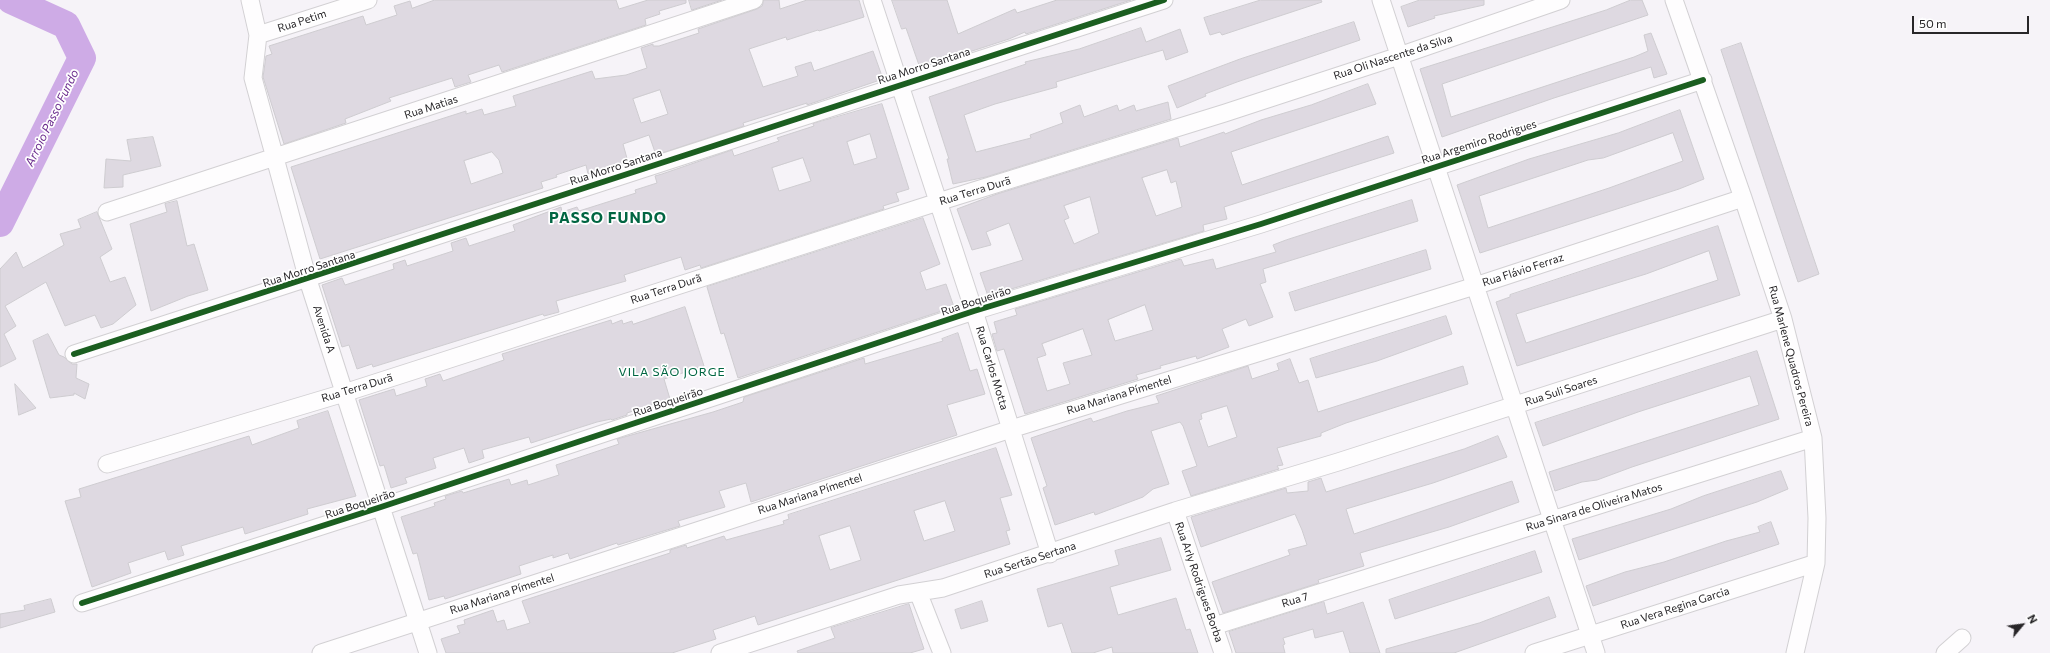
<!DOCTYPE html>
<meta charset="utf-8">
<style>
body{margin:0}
#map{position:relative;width:2050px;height:653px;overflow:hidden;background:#f6f3f8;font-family:Commissioner,sans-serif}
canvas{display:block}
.north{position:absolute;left:2002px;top:605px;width:40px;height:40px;-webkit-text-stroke:3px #fff;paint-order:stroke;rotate:61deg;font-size:11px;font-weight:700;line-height:16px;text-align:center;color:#282629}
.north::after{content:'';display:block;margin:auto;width:14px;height:18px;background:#282629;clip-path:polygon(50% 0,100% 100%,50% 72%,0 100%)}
.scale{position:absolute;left:1912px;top:16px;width:117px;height:18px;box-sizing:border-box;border:2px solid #282629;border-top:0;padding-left:5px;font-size:12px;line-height:14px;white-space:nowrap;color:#282629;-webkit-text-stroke:3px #fff;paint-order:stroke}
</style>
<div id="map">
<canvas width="2050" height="653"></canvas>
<div class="north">N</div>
<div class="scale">50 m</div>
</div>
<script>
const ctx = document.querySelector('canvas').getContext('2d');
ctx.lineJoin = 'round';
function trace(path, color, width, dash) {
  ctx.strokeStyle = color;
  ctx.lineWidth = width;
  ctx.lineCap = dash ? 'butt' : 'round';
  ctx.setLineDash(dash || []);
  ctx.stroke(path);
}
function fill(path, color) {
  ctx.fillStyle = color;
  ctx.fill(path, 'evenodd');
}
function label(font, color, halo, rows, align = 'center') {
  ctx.font = font + ' Commissioner,sans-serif';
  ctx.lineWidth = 3.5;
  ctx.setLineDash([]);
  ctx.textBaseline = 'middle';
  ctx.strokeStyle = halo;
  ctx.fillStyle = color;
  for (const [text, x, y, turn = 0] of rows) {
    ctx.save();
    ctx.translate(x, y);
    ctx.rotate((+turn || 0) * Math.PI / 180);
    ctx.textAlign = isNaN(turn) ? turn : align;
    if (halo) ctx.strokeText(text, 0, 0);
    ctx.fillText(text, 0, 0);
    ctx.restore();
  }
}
trace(new Path2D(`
 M0 223 82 58 66 25 11 0`), '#ceabe6', 28);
const building = new Path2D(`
 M435 0H616L619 9 648 0H686V3L659 11 660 14 645 19 646 25 502 72 499 65 468 75 471 82 455 87 452 78 389 98 391 101 345 119 346 123 284 144 263 77 266 56 272 54 269 46 363 16 366 25 397 15 394 6 410 1 412 8Z
 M689 0H722L692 10Z
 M764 0H779L780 9 807 0H859L864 17 819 31 818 30 787 40 786 37 749 49 763 87 798 76 795 67 811 62 814 71 873 51 883 79 807 105V103L743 123 744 126 656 155 649 135 623 144 628 162 588 174 586 165 556 175 557 177 541 182 543 188 320 259 291 167 466 111V114L482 109 484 115 516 106 513 96 592 71 595 79 626 75 647 68 641 48 653 44V46H659L699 33 698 29 757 9 762 6ZM660 90 668 114 641 123 633 99ZM492 152 499 160 503 173 471 184 464 161Z
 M892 0H947L958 34 1015 9 1017 13 1057 0H1131L1026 34 1025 32 1009 39 920 68 906 28 902 29Z
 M1261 0H1321L1322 2 1222 35 1220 32 1210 35 1204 18Z
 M1420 0H1484V5L1434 16 1435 18 1408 27 1401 7Z
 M1631 0H1642L1648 15 1442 84 1451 117 1634 57 1648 51 1644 35 1651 33 1667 74 1654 78 1651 67 1554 98 1442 137 1420 69 1606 10Z
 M1354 22 1360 40 1237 82 1205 94 1206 96 1177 108 1168 86 1240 59Z
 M1141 28 1146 42 1180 29 1188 52 1166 60 1163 50 1056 82 1057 87 995 104 964 115 976 152 1031 138 1030 135 1063 123 1060 113 1080 105 1084 117 1117 105 1119 111 1134 105 1136 111 1168 102 1171 119 986 177 953 184 947 159H949L929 97 1026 64 1025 62 1079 49Z
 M1741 43 1819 274 1798 282 1721 50Z
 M1368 84 1376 104 1231 152 1242 185 1388 136 1394 153 1224 207 1227 219 1203 225 1204 231 988 296 980 273 1023 260 1009 223 986 232 991 245 972 250 957 209 997 194 1178 138 1180 147 1224 132 1225 134 1261 120 1311 105ZM1167 170 1171 183 1176 181 1182 207 1156 216 1142 178ZM1090 197 1099 233 1074 244 1064 220 1069 218 1064 206Z
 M882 104 909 189 896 193 899 201 883 206 884 209 701 268 700 265 685 270 681 257 624 275 626 281 556 301 559 312 544 316 543 314 373 367 372 364 357 369 349 345 342 347 322 285 342 278 345 285 394 269 393 264 405 260 407 266 453 251 451 243 466 238 469 246 515 231 513 225 561 207 562 212 577 207 579 211 636 193 635 190 657 183 655 176 662 174 732 150 734 156 779 141 777 138 814 126 813 124ZM870 134 877 158 854 165 847 142ZM803 158 811 181 779 191 772 168Z
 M1680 110 1704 179 1679 189 1480 253 1457 185 1529 159 1618 133ZM1673 133 1683 161 1609 188 1488 228 1479 196 1588 160 1603 158Z
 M153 137 161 166 123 175V187L104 188 106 159 131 161 127 140Z
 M1412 200 1418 221 1263 269 1266 282 1260 284 1273 317 1249 326 1246 319 1222 329 1229 347 1197 359 1196 356 1160 366 1161 368 1136 375 1138 379 1025 414 1004 349 997 351 992 334 997 333 994 322 1017 315 1015 309 1181 259 1184 266 1213 259 1216 269 1276 252 1273 245 1286 240ZM1145 305 1153 330 1115 341 1108 320ZM1083 329 1092 355 1063 363 1070 384 1047 391 1037 358 1046 355 1042 344Z
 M177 201 187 246 194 244 208 290 188 296 151 311 130 224 167 212 165 204Z
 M97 212 112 249 100 257 110 282 125 277 136 305 113 324 101 328 95 315 65 326 46 282 5 306 16 326 4 334 16 359 0 367V269L16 252 23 268 64 245 60 234 81 228 78 220Z
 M923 218 940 264 920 272 926 290 946 284 954 307 738 378 724 333 721 334 707 287Z
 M1718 226 1740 295 1517 366 1496 302 1510 297V295ZM1709 251 1718 280 1526 343 1516 314 1646 274Z
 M1426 250 1431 269 1295 311 1289 293Z
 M685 307 704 366 664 379 670 399 627 413V415L612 420 611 419 597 422 531 443 529 437 482 450 484 458 469 463 464 448 433 458 436 468 405 478 407 483 391 488 384 465 380 466 359 400 394 389 396 396 427 386 425 379 440 374 443 381 504 360 502 354 611 320 612 324 622 320 623 324 632 321 633 324Z
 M1446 316 1452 334 1377 361 1316 378 1310 359Z
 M958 333 970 371 977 369 985 394 947 405 957 435 751 502 746 483 719 491 725 507 678 521 680 526 618 545 617 543 570 559 568 553 553 558V555L519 566 521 574 445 599 444 596 429 600 417 553 413 554 401 517 435 506 434 503 446 499 445 496 462 491 463 493 509 479 511 485 527 480 528 485 559 475 556 465 619 444 617 439 713 412 743 402 744 397 864 358 865 364 943 341 942 339Z
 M48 334 59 355 64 357 72 364H77L76 378 89 384 85 399 74 393V395L50 398 33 341Z
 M1757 351 1779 419 1632 467 1597 480 1582 482 1555 491 1549 472 1759 405 1750 376 1638 412 1543 446 1535 423Z
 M1290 359 1299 383 1308 380 1318 412 1463 366 1468 384 1346 423 1321 433V436L1277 448 1283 465 1277 466 1279 469 1191 496 1182 471 1197 466 1183 426 1180 422 1151 431 1169 484 1153 489 1143 497 1095 515 1094 512 1055 525 1043 488 1047 486 1031 438 1091 418 1093 422 1127 411 1159 403 1156 396 1248 366 1252 379 1279 370 1277 364ZM1227 406 1237 437 1208 447 1199 420 1202 419 1201 414Z
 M15 384 36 408 19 415Z
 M328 411 356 496 307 509 308 514 245 534 243 527 181 546 184 555 168 560 165 551 128 563 131 573 92 587 65 501 81 497 79 489 249 436 252 445 299 428 297 421Z
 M1498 436 1507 457 1433 483 1346 509 1354 534 1512 481 1519 502 1449 527 1360 553 1364 566 1318 580 1319 583 1223 613 1212 582 1290 555 1288 550 1307 545 1302 530 1295 514 1201 547 1191 517 1286 488 1287 493 1308 491V482L1321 478 1326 492 1464 449Z
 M996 448 1012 495 1000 498 1010 530 1006 531 1010 544 758 625 755 616 713 630 716 639 672 653H446L441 639 460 633 457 626 465 624 464 620 493 610 497 622 504 620 507 630 530 623 522 601 670 553V550L686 545 687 548 724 536 726 540 784 524 783 521 789 519 788 515ZM945 501 955 531 924 541 914 511ZM850 526 861 560 830 570 819 536Z
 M1781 471 1788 489 1757 502 1579 560 1572 539 1671 509 1703 496Z
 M1771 522 1779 544 1593 606 1586 586 1625 572 1664 562 1726 541 1760 532 1758 527Z
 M1161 538 1171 570 1110 587 1118 615 1176 598 1186 630 1190 629 1198 653H1113L1112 647 1093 653H1072L1062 623 1048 627 1037 589 1119 565 1115 551Z
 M1535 551 1542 572 1395 619 1389 600Z
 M1549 597 1556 617 1454 653H1386V649L1479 623Z
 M51 599 55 612 0 628V614L25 610 24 606Z
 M982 601 988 621 961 629 955 610Z
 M1324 602 1327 614 1363 602 1380 653H1350L1343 631 1315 638 1313 629 1283 638 1285 644 1283 645 1285 653H1236L1229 632Z
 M909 604 924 649 910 653H798L797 651 835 638 831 628Z`);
fill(building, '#ded9e1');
trace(building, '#ceccd0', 1);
const minor = new Path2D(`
 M250 0 258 35 253 78 275 158 308 280 428 653
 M872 0 974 311 1050 554
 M1381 0 1596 653
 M1674 0 1743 198 1783 319 1813 438 1817 518 1816 563 1795 653
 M258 35 368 0
 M107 212 754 0
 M74 354C439 238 800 116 1164 0
 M107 464 344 393 938 202 1225 113 1399 56 1561 0
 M1175 511 1223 653
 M918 592 942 653
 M82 603 381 507 974 311 1261 224 1703 80
 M1214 626 1813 438
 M321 653 1011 429 1475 286 1743 198
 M720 653 899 595 943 588 1175 511 1338 462 1783 319
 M1534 653 1816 563
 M1945 653 1962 638`);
trace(minor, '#d2d0d3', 19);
trace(minor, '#fefdfe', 17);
trace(new Path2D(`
 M74 354C439 238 800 116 1164 0
 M82 603 381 507 974 311 1261 224 1703 80`), '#1b5e20', 6);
label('11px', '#282629', '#fff', [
 ["Rua Petim",302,21,-18],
 ["Rua Oli Nascente da Silva",1393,57,-18],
 ["Rua Morro Santana",924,66,-18],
 ["Rua Matias",431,107,-18],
 ["Rua Argemiro Rodrigues",1479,142,-18],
 ["Rua Morro Santana",616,167,-18],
 ["Rua Terra Durã",975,191,-17],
 ["Rua Morro Santana",309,269,-18],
 ["Rua Flávio Ferraz",1523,270,-18],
 ["Rua Terra Durã",666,289,-18],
 ["Rua Boqueirão",976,301,-18],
 ["Avenida A",324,329,72],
 ["Rua Marlene Quadros Pereira",1791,356,75],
 ["Rua Carlos Motta",992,368,73],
 ["Rua Terra Durã",357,388,-17],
 ["Rua Suli Soares",1561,391,-18],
 ["Rua Mariana Pímentel",1119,395,-17],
 ["Rua Boqueirão",668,402,-18],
 ["Rua Mariana Pímentel",810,494,-18],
 ["Rua Boqueirão",360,504,-18],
 ["Rua Sinara de Oliveira Matos",1594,507,-17],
 ["Rua Sertão Sertana",1030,560,-18],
 ["Rua Arly Rodrigues Borba",1199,582,71],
 ["Rua Mariana Pímentel",502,594,-18],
 ["Rua 7",1295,600,-17],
 ["Rua Vera Regina Garcia",1675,608,-18]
]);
label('italic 12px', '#6a2b8d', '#fff', [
 ["Arroio Passo Fundo",52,118,-64]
]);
ctx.letterSpacing = '1px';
label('12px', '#016642', '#fff', [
 ["VILA SÃO JORGE",672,372]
]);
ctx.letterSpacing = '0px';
ctx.letterSpacing = '1px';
label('bold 15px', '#016642', '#fff', [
 ["PASSO FUNDO",608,218]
]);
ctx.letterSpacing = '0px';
</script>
